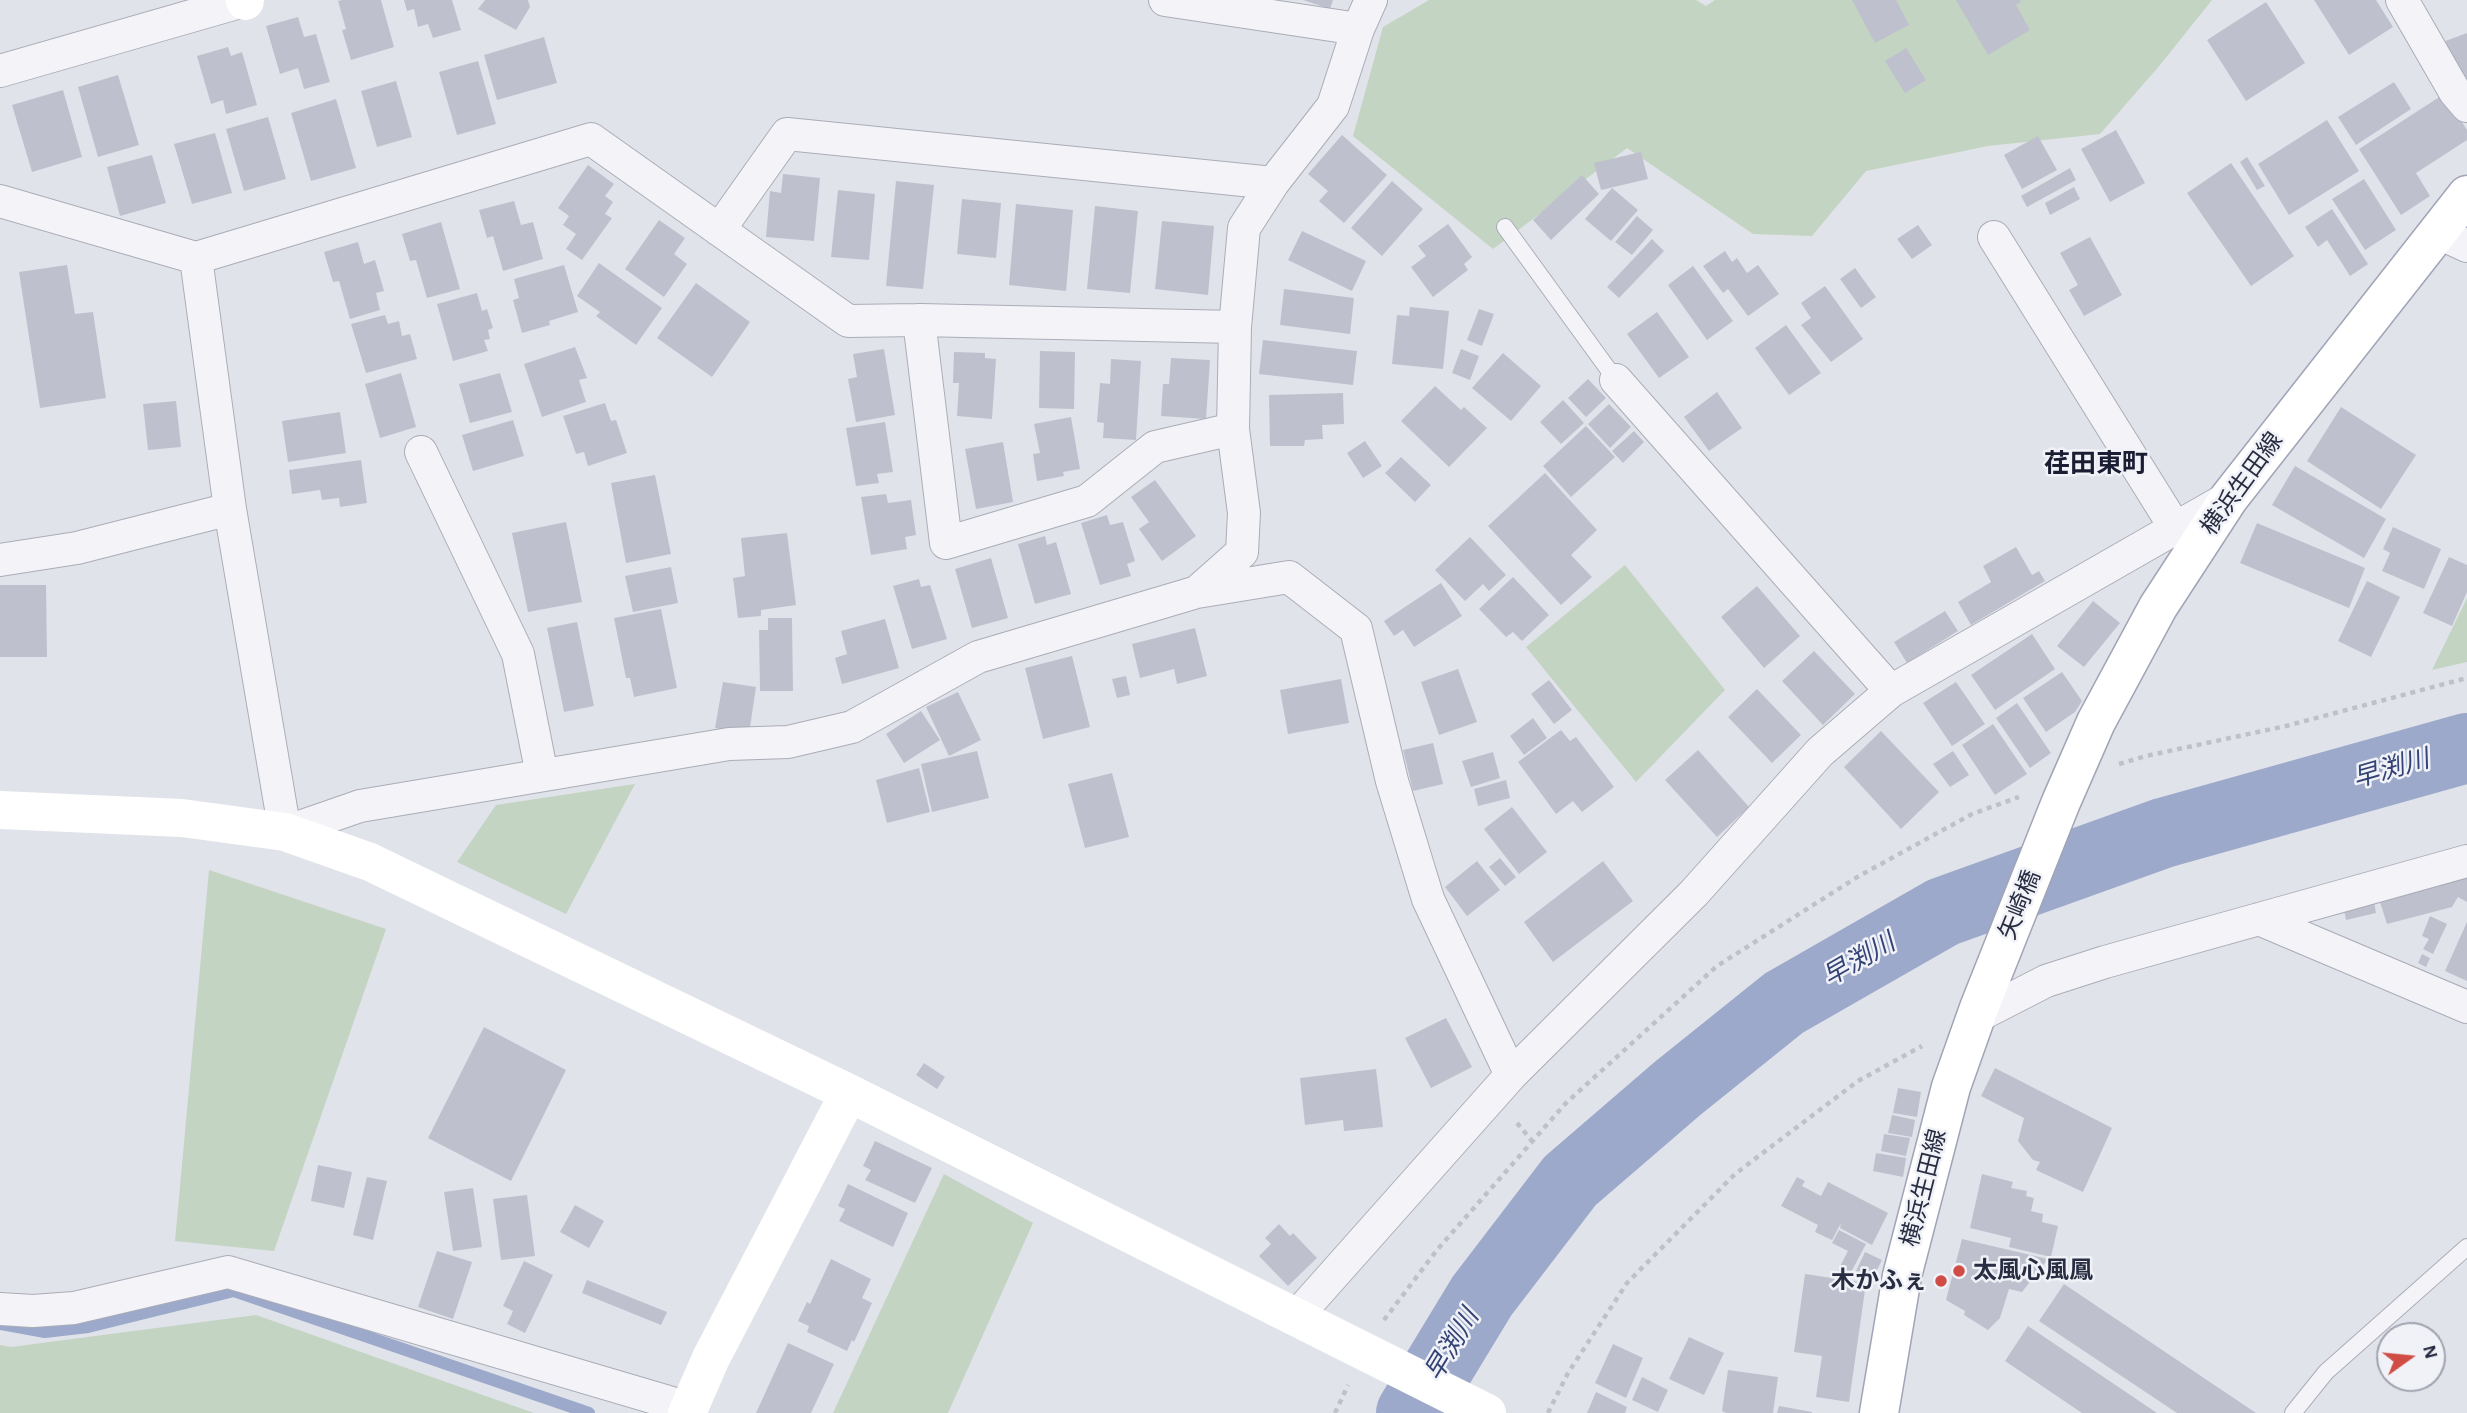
<!DOCTYPE html>
<meta charset="utf-8">
<style>
body{margin:0}
#map{position:relative;width:2467px;height:1413px;overflow:hidden;background:#e1e3ea;font-family:"Alegreya Sans",sans-serif}
canvas{display:block}
.north{position:absolute;left:2376px;top:1322px;width:70px;height:70px;box-sizing:border-box;background:#f1f2f7;border:2px solid #a1a3af;border-radius:50%;rotate:75deg;font-size:19px;font-weight:700;line-height:28px;text-align:center;color:#292d42}
.north::after{content:'';display:block;margin:auto;width:24px;height:32px;background:#cf4d45;clip-path:polygon(50% 0,100% 100%,50% 72%,0 100%)}
</style>
<div id="map">
<canvas width="2467" height="1413"></canvas>
<div class="north">N</div>
</div>
<script>
const ctx = document.querySelector('canvas').getContext('2d');
ctx.lineJoin = 'round';
function fill(path, color) {
  ctx.fillStyle = color;
  ctx.fill(path, 'evenodd');
}
function trace(path, color, width, dash) {
  ctx.strokeStyle = color;
  ctx.lineWidth = width;
  ctx.lineCap = dash ? 'butt' : 'round';
  ctx.setLineDash(dash || []);
  ctx.stroke(path);
}
function label(font, color, halo, rows, align = 'center') {
  ctx.font = font + ' "Alegreya Sans","Noto Sans JP",sans-serif';
  ctx.lineWidth = 5;
  ctx.setLineDash([]);
  ctx.textBaseline = 'middle';
  ctx.strokeStyle = halo;
  ctx.fillStyle = color;
  for (const [text, x, y, turn = 0] of rows) {
    ctx.save();
    ctx.translate(x, y);
    ctx.rotate((+turn || 0) * Math.PI / 180);
    ctx.textAlign = isNaN(turn) ? turn : align;
    if (halo) ctx.strokeText(text, 0, 0);
    ctx.fillText(text, 0, 0);
    ctx.restore();
  }
}
fill(new Path2D(`
 M1429 0H1696L1706 6 1715 0H2212L2160 65 2100 134 1988 146 1866 171 1812 236 1753 234 1627 148 1493 249 1353 136 1383 27Z
 M1625 565 1725 690 1636 782 1526 647Z
 M2467 598V662L2432 670Z
 M635 784 566 914 457 862 496 805Z
 M209 870 386 929 274 1251 175 1241Z
 M944 1174 1033 1223 948 1413H833Z
 M256 1315 534 1413H0V1345L11 1347Z`), '#c3d4c2');
trace(new Path2D(`
 M0 1324 45 1332 88 1327 234 1291 589 1413`), '#9ca9ca', 12);
trace(new Path2D(`
 M1411 1413 1482 1296 1570 1181 1678 1088 1784 1003 1943 912 2163 833 2467 748`), '#9ca9ca', 70);
fill(new Path2D(`
 M342 0H381L394 47 351 60 342 30 346 29 338 1Z
 M404 0H452L461 30 433 38 428 24 418 27 414 9 407 11Z
 M485 0H528L530 7 516 30 478 9Z
 M1303 0H1333L1330 9Z
 M1852 0H1896L1909 25 1875 43Z
 M1956 0H2020L2021 2 2016 5 2030 30 1988 55Z
 M2314 0H2376L2393 27 2349 55Z
 M2266 2 2305 63 2246 101 2207 40Z
 M298 17 304 37 316 34 330 82 304 89 298 68 280 74 266 26Z
 M2467 33V88L2440 43Z
 M544 37 557 83 497 100 484 55Z
 M228 47 231 56 242 52 257 105 226 114 223 100 211 104 197 56Z
 M1906 48 1926 80 1905 93 1885 61Z
 M478 61 496 124 457 135 439 72Z
 M118 75 139 145 98 157 78 87Z
 M396 81 412 137 377 147 361 91Z
 M2394 82 2411 109 2356 145 2338 117Z
 M63 90 82 157 32 172 12 105Z
 M2444 94 2467 130V140L2416 173 2430 196 2401 215 2359 149Z
 M336 99 356 168 311 181 291 113Z
 M268 117 286 179 244 191 226 129Z
 M2327 120 2359 171 2289 215 2258 164Z
 M2116 130 2145 183 2110 202 2081 149Z
 M215 133 232 193 192 204 174 144Z
 M1342 135 1387 175 1344 223 1319 201 1328 191 1308 174Z
 M2038 136 2057 170 2022 189 2004 155Z
 M1641 152 1648 179 1601 190 1594 163Z
 M152 155 166 203 120 216 107 167Z
 M2247 157 2265 186 2257 190 2240 162Z
 M2231 163 2294 256 2251 286 2187 193Z
 M588 165 614 184 605 196 613 202 605 214 612 218 582 260 566 249 576 234 563 225 569 216 558 208Z
 M2070 168 2076 180 2027 207 2021 196Z
 M783 174 820 178 814 241 766 237 770 191 781 193Z
 M1582 175 1599 194 1551 240 1533 220Z
 M2364 179 2396 230 2365 250 2332 199Z
 M896 181 934 185 923 289 886 286Z
 M1392 181 1423 209 1382 256 1351 228Z
 M2074 187 2080 199 2050 215 2045 203Z
 M1612 188 1638 210 1611 241 1585 219Z
 M838 190 875 194 869 260 831 257Z
 M962 199 1001 203 996 258 957 254Z
 M514 201 521 225 533 222 543 259 503 271 493 236 487 238 479 210Z
 M1016 204 1073 210 1066 291 1009 285Z
 M1095 206 1138 211 1130 293 1087 289Z
 M2332 209 2368 264 2350 276 2327 240 2318 247 2305 227Z
 M1637 216 1653 230 1632 255 1615 242Z
 M659 220 685 238 674 254 687 264 664 297 625 269Z
 M1162 221 1214 226 1208 295 1155 289Z
 M441 222 460 289 427 298 416 260 410 261 402 234Z
 M1448 224 1472 257 1464 264 1468 270 1433 297 1411 267 1426 256 1418 246Z
 M1918 225 1932 245 1912 259 1897 239Z
 M1302 231 1366 261 1352 291 1288 260Z
 M2090 237 2122 295 2084 316 2069 290 2078 285 2060 253Z
 M1652 239 1664 251 1619 298 1607 287Z
 M358 242 364 264 375 260 384 291 376 293 380 310 350 319 339 281 333 282 324 252Z
 M1725 251 1732 262 1737 258 1747 273 1758 265 1779 294 1748 316 1728 289 1723 293 1703 266Z
 M599 263 662 308 636 345 596 316 600 312 577 296Z
 M67 265 75 314 93 312 106 398 40 408 19 272Z
 M564 265 578 312 549 321 550 325 522 333 513 300 519 298 514 279Z
 M1693 266 1733 321 1707 340 1668 285Z
 M1855 268 1876 297 1861 308 1840 279Z
 M696 283 750 322 712 377 657 338Z
 M1825 286 1863 339 1831 362 1801 325 1811 318 1801 303Z
 M1284 289 1354 298 1350 334 1280 325Z
 M477 293 482 311 487 309 493 328 488 330 490 339 484 340 488 351 453 361 437 304Z
 M1410 307 1449 311 1443 369 1392 364 1397 315 1409 316Z
 M1479 309 1494 314 1482 346 1467 340Z
 M1657 312 1689 357 1659 378 1627 334Z
 M385 315 388 324 399 321 402 336 410 334 417 359 366 373 351 324Z
 M1786 325 1821 373 1789 395 1755 348Z
 M1263 340 1357 351 1353 385 1259 374Z
 M575 347 587 378 579 380 586 402 542 417 524 364Z
 M884 349 895 415 856 422 848 379 857 377 853 354Z
 M1461 349 1479 356 1470 380 1452 373Z
 M1040 351 1075 352 1074 409 1039 408Z
 M954 352 985 353V358L996 359 992 419 957 416 959 383H953Z
 M1503 353 1541 386 1511 421 1472 388Z
 M1171 358 1210 360 1206 419 1161 416 1163 384H1169Z
 M1111 359 1141 361 1136 440 1103 438 1104 423 1097 422 1100 383 1110 384Z
 M401 373 416 427 380 438 365 384Z
 M500 373 512 412 470 423 459 384Z
 M1588 379 1606 398 1586 417 1568 398Z
 M1435 386 1461 410 1464 407 1487 428 1449 467 1401 421Z
 M1717 392 1742 428 1709 451 1684 417Z
 M1343 393 1344 424 1322 425 1323 439 1305 440 1304 446H1270L1269 395Z
 M1563 400 1584 423 1561 444 1540 422Z
 M176 401 181 447 148 450 143 404Z
 M605 403 611 421 616 420 627 453 588 466 584 452 576 454 563 416Z
 M1609 404 1631 427 1610 448 1588 424Z
 M2341 407 2416 455 2381 509 2307 461Z
 M340 412 346 453 288 462 282 421Z
 M1071 417 1080 469 1063 472 1064 476 1037 481 1033 454 1040 453 1034 424Z
 M513 420 524 456 473 471 462 435Z
 M885 422 893 472 877 474 879 483 856 486 846 428Z
 M1586 426 1615 457 1571 497 1543 466Z
 M1634 431 1644 442 1623 463 1612 451Z
 M1365 441 1382 466 1363 478 1347 453Z
 M1003 442 1013 502 976 509 965 449Z
 M1401 457 1431 485 1415 502 1385 473Z
 M361 460 367 503 340 507 339 498 322 500 320 490 292 494 289 470Z
 M2295 466 2386 519 2364 558 2272 505Z
 M1545 473 1597 530 1571 555 1592 577 1561 605 1488 526Z
 M655 475 671 554 626 563 611 483Z
 M1155 480 1196 536 1162 561 1139 529 1149 522 1131 497Z
 M886 494 888 503 911 500 916 535 905 537 907 549 871 555 861 497Z
 M1107 515 1110 525 1123 522 1135 561 1127 564 1131 576 1100 585 1081 523Z
 M566 522 582 602 528 612 512 533Z
 M2257 523 2365 568 2349 608 2240 563Z
 M2393 527 2441 549 2424 589 2382 571 2390 553 2383 549Z
 M787 533 796 605 761 610V616L738 618 733 578 745 576 741 538Z
 M1045 536 1047 545 1056 542 1071 594 1035 604 1018 544Z
 M1470 537 1506 575 1489 591 1483 584 1465 601 1435 570Z
 M2016 547 2032 575 2039 571 2045 581 1971 625 1958 602 1991 582 1983 566Z
 M2449 557 2467 565V592L2452 626 2423 613Z
 M991 558 1008 618 972 628 955 569Z
 M671 567 678 603 633 612 625 576Z
 M1513 577 1549 615 1522 641 1513 632 1506 637 1479 609Z
 M919 579 921 587 930 585 947 639 912 649 893 586Z
 M2367 581 2400 597 2371 657 2338 641Z
 M1441 583 1462 616 1414 647 1403 630 1394 636 1384 621Z
 M0 585H46L47 657H0Z
 M1757 586 1800 636 1764 668 1721 617Z
 M2093 601 2120 623 2084 667 2057 646Z
 M661 609 677 688 634 697 630 678H626L614 618Z
 M1945 611 1958 631 1907 663 1894 642Z
 M768 618H792L793 691H760L759 630H768Z
 M885 619 899 668 842 684 835 658 847 654 841 631Z
 M577 622 594 706 564 712 547 628Z
 M1195 628 1207 676 1177 684 1174 669 1140 678 1132 644Z
 M2032 634 2055 669 1995 710 1971 675Z
 M1814 651 1855 694 1823 725 1782 681Z
 M1072 656 1090 727 1043 739 1025 668Z
 M1458 669 1477 722 1439 735 1421 682Z
 M2062 672 2082 701 2075 712 2046 732 2023 698Z
 M1126 676 1130 695 1117 698 1112 679Z
 M1341 679 1349 723 1288 734 1280 690Z
 M1549 680 1572 710 1554 724 1531 694Z
 M723 682 756 687 749 734 715 728Z
 M1956 682 1985 724 1952 746 1923 703Z
 M1757 689 1801 735 1772 763 1728 717Z
 M958 692 981 740 949 756 926 707Z
 M2017 703 2051 753 2030 768 1996 718Z
 M921 711 940 740 904 763 886 734Z
 M1533 718 1547 738 1524 755 1510 736Z
 M1993 724 2027 774 1995 795 1962 745Z
 M1561 730 1570 741 1576 737 1614 787 1582 812 1573 801 1556 814 1518 762Z
 M1881 731 1939 792 1901 829 1844 767Z
 M1433 743 1443 784 1413 791 1403 750Z
 M1698 750 1749 807 1717 837 1665 780Z
 M977 751 989 798 932 812 921 764Z
 M1953 751 1969 775 1950 787 1933 764Z
 M1493 752 1500 778 1471 787 1462 761Z
 M919 768 930 812 887 823 876 780Z
 M1112 773 1129 837 1085 848 1068 784Z
 M1506 780 1510 798 1478 806 1474 789Z
 M1512 807 1547 852 1519 874 1484 829Z
 M1500 858 1516 877 1505 886 1489 867Z
 M1477 861 1500 890 1467 916 1445 887Z
 M1603 861 1633 901 1553 962 1524 922Z
 M2467 877V902L2458 897 2452 907 2387 924 2380 902Z
 M2374 901 2376 913 2346 920 2344 909Z
 M2430 916 2447 924 2433 954 2423 949 2429 939 2422 936Z
 M2467 922V981L2445 971Z
 M2422 954 2430 958 2426 967 2418 963Z
 M1446 1018 1472 1067 1431 1088 1405 1038Z
 M484 1027 566 1070 511 1181 428 1138Z
 M924 1063 945 1077 937 1089 916 1075Z
 M1995 1068 2112 1128 2083 1192 2036 1170 2040 1162 2033 1160 2018 1141 2024 1118 1981 1096Z
 M1376 1069 1383 1127 1344 1131 1343 1120 1305 1125 1300 1078Z
 M1898 1088 1921 1092 1917 1117 1893 1113Z
 M1892 1115 1915 1120 1912 1137 1888 1133Z
 M1884 1134 1910 1138 1906 1156 1881 1151Z
 M875 1141 932 1168 915 1203 865 1180 871 1170 863 1166Z
 M1876 1153 1906 1158 1903 1177 1873 1171Z
 M318 1165 352 1172 344 1208 311 1201Z
 M1982 1174 2013 1182 2011 1188 2027 1191 2026 1196 2034 1198 2031 1211 2043 1214 2042 1222 2058 1226 2051 1257 2009 1247 2011 1238 1970 1228Z
 M367 1177 387 1181 373 1240 353 1235Z
 M1797 1177 1805 1181 1802 1186 1821 1196 1828 1182 1888 1213 1872 1245 1840 1228 1841 1223 1832 1240 1815 1232 1818 1225 1781 1206Z
 M848 1184 908 1213 893 1247 839 1221 845 1209 838 1206Z
 M473 1188 482 1247 453 1251 444 1192Z
 M527 1195 535 1256 501 1260 493 1199Z
 M575 1205 604 1221 589 1248 560 1232Z
 M1279 1224 1290 1236 1293 1233 1317 1258 1288 1286 1259 1256 1271 1244 1265 1238Z
 M1839 1230 1866 1244 1848 1278 1837 1272 1848 1251 1832 1243Z
 M1962 1239 2048 1259 2022 1292 2009 1289 2000 1318 1988 1330 1964 1315 1965 1311 1946 1300Z
 M437 1251 472 1262 453 1319 418 1307Z
 M1865 1252 1882 1260 1870 1284 1854 1275Z
 M831 1259 871 1279 862 1298 872 1303 854 1342 852 1340 847 1351 807 1332 809 1326 798 1321 807 1302 810 1304Z
 M524 1261 553 1275 525 1333 507 1324 513 1311 503 1306Z
 M1805 1274 1866 1283 1849 1402 1816 1397 1822 1356 1794 1352Z
 M587 1280 667 1312 661 1325 582 1293Z
 M2064 1284 2256 1413H2177L2039 1321Z
 M2028 1326 2157 1413H2082L2005 1361Z
 M1689 1337 1724 1353 1704 1395 1669 1379Z
 M788 1343 834 1364 811 1413H756Z
 M1613 1344 1643 1358 1626 1398 1595 1383Z
 M1728 1370 1778 1377 1773 1413H1726L1722 1411Z
 M1642 1377 1668 1390 1658 1412 1632 1400Z
 M1596 1392 1627 1407 1625 1413H1587Z
 M1779 1406 1812 1412V1413H1777Z`), '#bec1cd');
const lane = new Path2D(`
 M1505 227 1616 380
 M2293 1413 2326 1372 2467 1247`);
const street = new Path2D(`
 M1165 0 1358 29
 M2402 0 2455 92 2467 106
 M0 71 247 0
 M0 201 196 258 230 509 285 832 360 806 729 744 788 742 852 727 978 657 1197 592 1289 577 1356 629 1392 781 1428 899 1511 1075
 M719 230 787 134 1273 183
 M2437 232 2467 246
 M1994 237 2176 529
 M196 258 591 139 848 321 919 320 1235 327
 M919 320 946 543 1087 501 1155 447 1233 429
 M1616 380 1891 691
 M421 452 518 654 542 775
 M0 560 77 548 230 509
 M1197 592 1242 552 1244 513 1233 429 1235 327 1244 228 1273 183 1333 106 1358 29 1371 0
 M2259 919 2467 1007
 M1976 1017 2046 981 2105 962 2467 861
 M0 1309 33 1311 74 1308 228 1272 689 1408
 M1295 1318 1511 1075 1694 893 1820 752 1891 691 2228 498`);
const primary = new Path2D(`
 M1879 1413 1902 1276 1951 1087 1979 1008 2061 802 2096 722 2158 607 2229 498 2467 195`);
trace(lane, '#aaacb8', 18);
trace(street, '#aaacb8', 34);
trace(primary, '#a0a4b6', 41);
trace(new Path2D(`
 M2119 764 2146 756 2286 726 2467 678
 M1517 1123 1533 1142
 M1384 1320 1437 1250 1566 1103 1717 966 1859 876 1972 814 2019 797
 M1335 1413 1348 1385
 M1548 1413 1568 1373 1627 1283 1735 1174 1858 1081 1922 1046`), '#bfc0c9', 4.5, [5, 5]);
trace(lane, '#f4f4f8', 16);
trace(street, '#f4f4f8', 32);
trace(new Path2D(`
 M245 0V1
 M0 810 182 818 285 832 370 862 849 1093 1487 1413
 M687 1413 711 1358 849 1093`), '#fff', 38);
trace(primary, '#fff', 38);
for (const [x, y, r, color] of [
 [1959,1271,7,"#cf4d45"],
 [1941,1281,7,"#cf4d45"]
]) {
  const dot = new Path2D();
  dot.arc(x, y, r, 0, 2 * Math.PI);
  ctx.fillStyle = color;
  ctx.fill(dot);
  trace(dot, '#f1f2f7', 2.5);
}
label('24px', '#292d42', '#f1f2f7', [
 ["横浜生田線",2242,484,-54],
 ["矢崎橋",2020,905,-68],
 ["横浜生田線",1924,1188,-76]
]);
label('bold 24px', '#292d42', '#f1f2f7', [
 ["太風心風鳳",1973,1271],
 ["木かふぇ",1927,1281,"right"]
], 'left');
label('bold 26px', '#1b1e33', '#f1f2f7', [
 ["荏田東町",2096,464]
]);
label('italic 26px', '#334376', '#f1f2f7', [
 ["早渕川",2391,769,-16],
 ["早渕川",1859,960,-30],
 ["早渕川",1452,1345,-59]
]);
</script>
